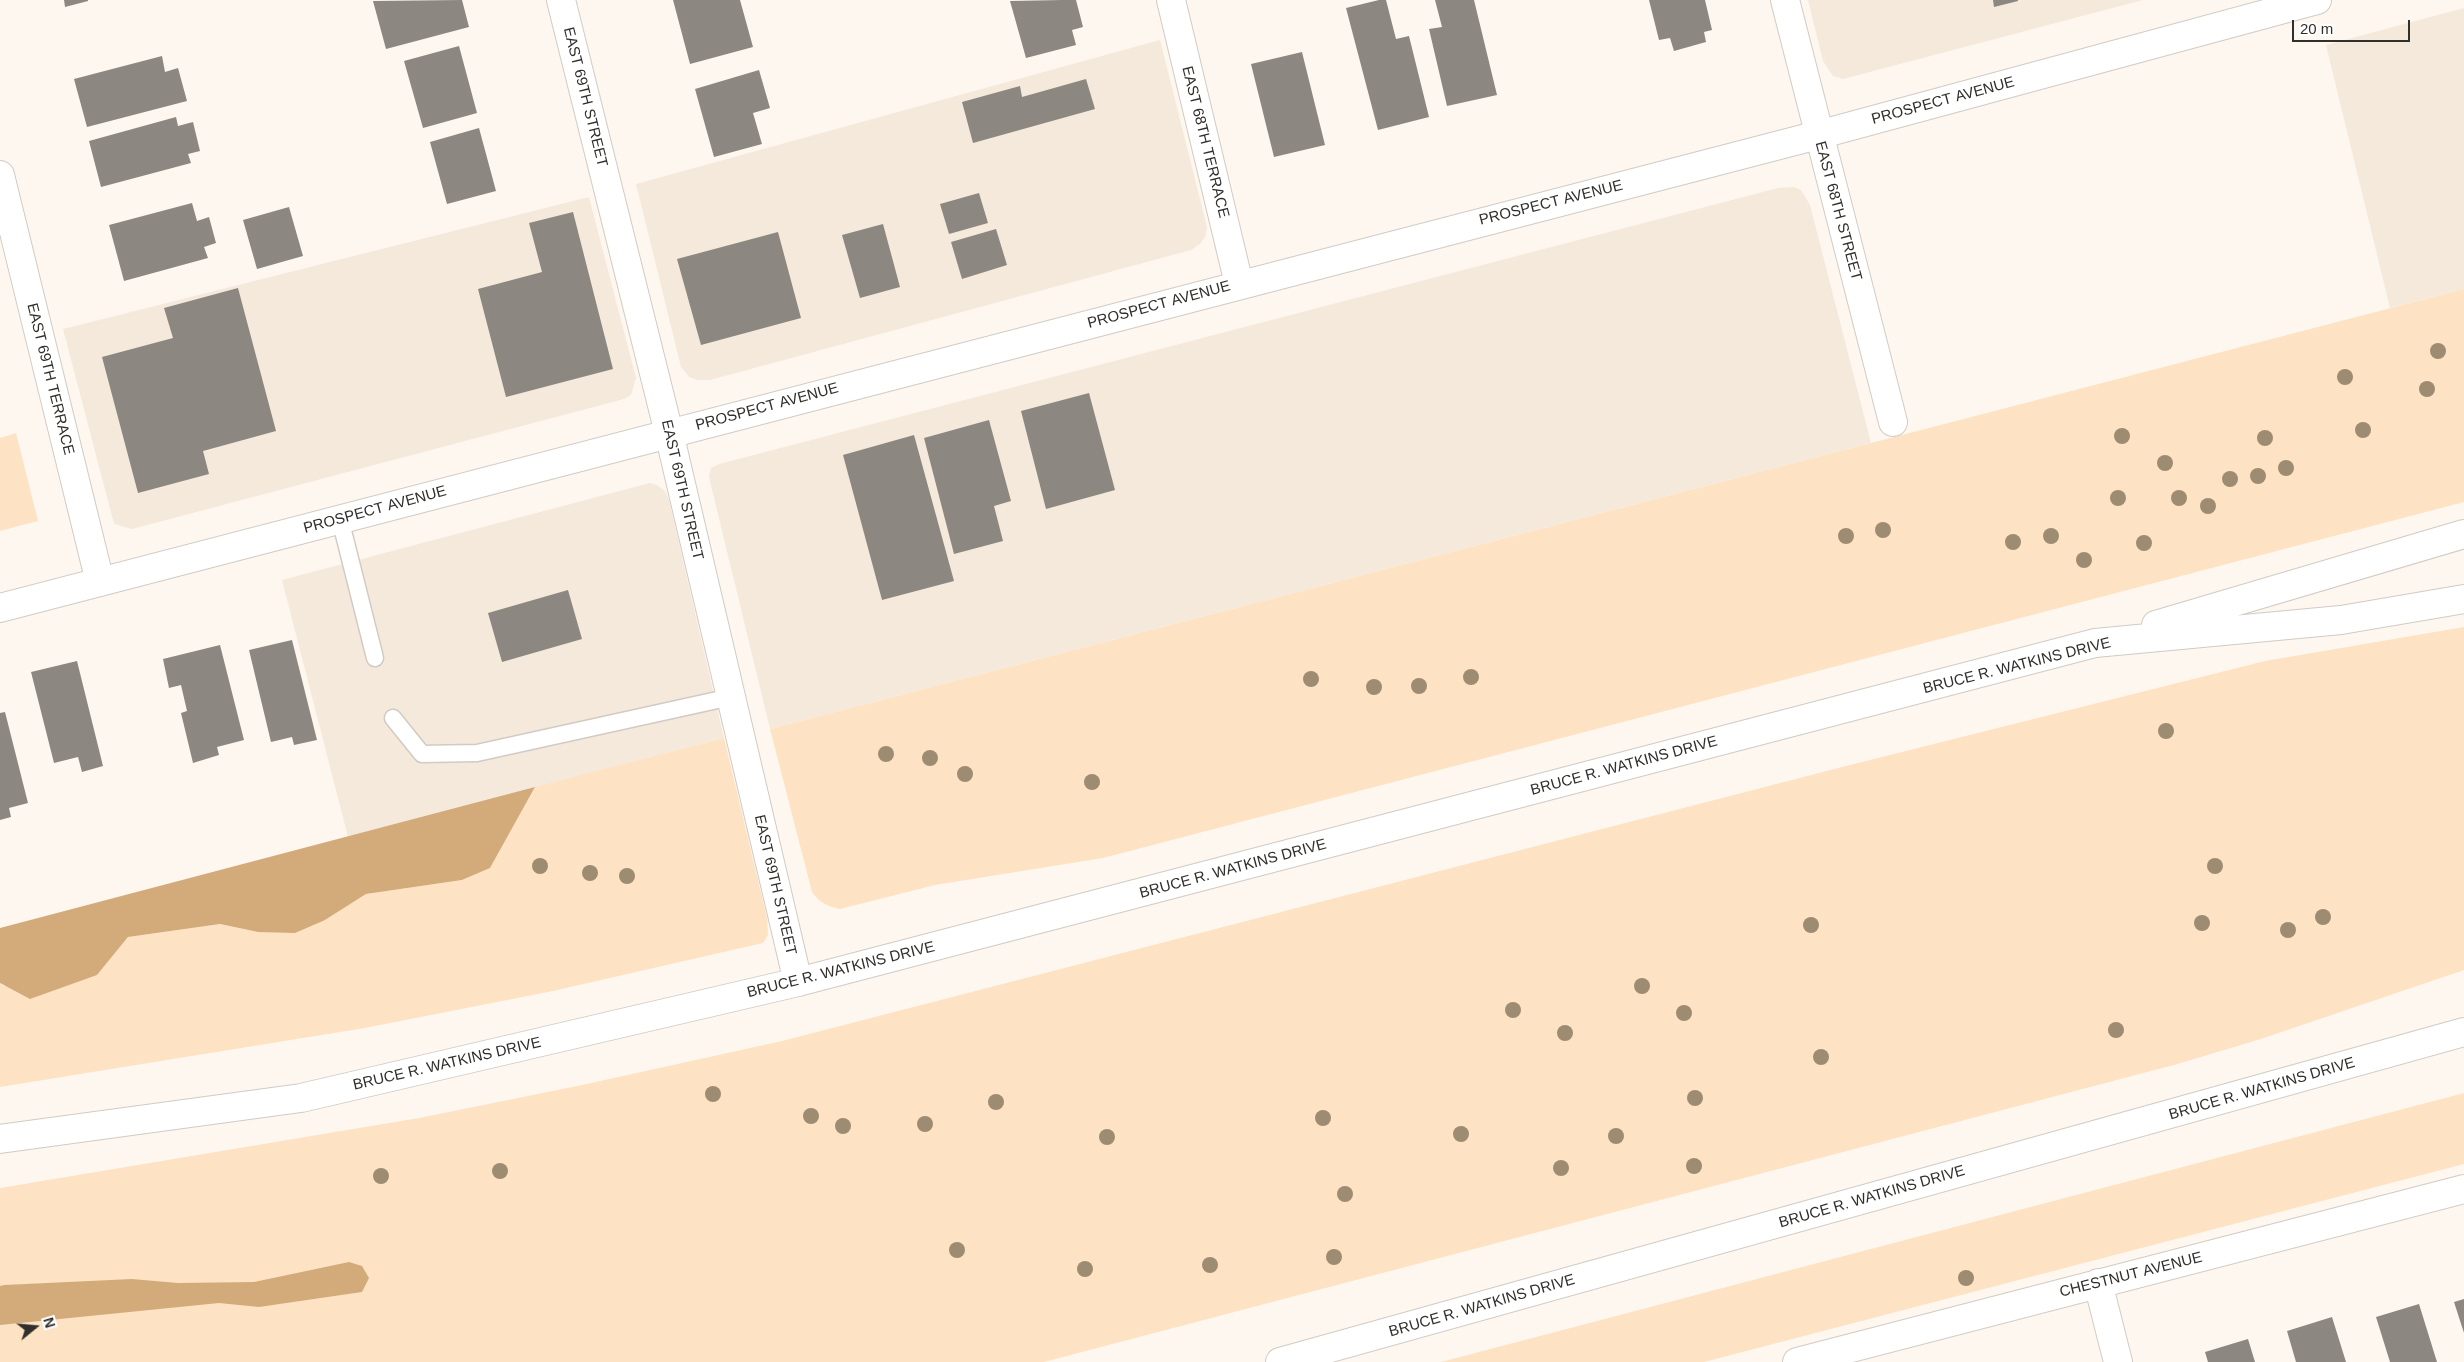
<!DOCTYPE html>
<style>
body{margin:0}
#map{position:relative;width:2464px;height:1362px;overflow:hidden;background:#fef7ef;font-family:Arial,sans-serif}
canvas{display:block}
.north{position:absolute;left:10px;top:1302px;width:50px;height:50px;-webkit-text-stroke:4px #fff;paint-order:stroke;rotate:73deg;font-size:14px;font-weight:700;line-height:20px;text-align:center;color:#312f2c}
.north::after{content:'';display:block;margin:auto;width:18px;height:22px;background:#312f2c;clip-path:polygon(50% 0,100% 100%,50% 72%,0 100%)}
.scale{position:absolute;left:2292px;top:20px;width:118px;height:22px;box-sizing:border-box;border:2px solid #312f2c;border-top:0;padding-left:6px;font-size:15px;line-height:18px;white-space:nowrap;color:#312f2c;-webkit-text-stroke:4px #fff;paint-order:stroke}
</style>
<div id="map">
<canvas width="2464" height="1362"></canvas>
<div class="north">N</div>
<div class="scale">20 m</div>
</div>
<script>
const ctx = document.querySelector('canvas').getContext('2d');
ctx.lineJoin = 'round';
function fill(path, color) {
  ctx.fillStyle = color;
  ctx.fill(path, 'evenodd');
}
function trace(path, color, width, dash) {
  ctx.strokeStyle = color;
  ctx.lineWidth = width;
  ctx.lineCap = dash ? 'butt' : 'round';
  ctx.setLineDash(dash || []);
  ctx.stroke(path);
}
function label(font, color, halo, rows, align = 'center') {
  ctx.font = font + ' Arial,sans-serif';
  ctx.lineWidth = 4;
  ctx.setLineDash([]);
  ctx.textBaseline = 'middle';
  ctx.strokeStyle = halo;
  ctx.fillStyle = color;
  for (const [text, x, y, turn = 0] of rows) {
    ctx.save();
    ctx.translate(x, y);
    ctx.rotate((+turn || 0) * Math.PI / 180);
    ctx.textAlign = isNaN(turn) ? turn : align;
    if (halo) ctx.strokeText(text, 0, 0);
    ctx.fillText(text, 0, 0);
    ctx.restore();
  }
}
fill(new Path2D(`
 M1808 0H2143L1843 79 1833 76 1823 61Z
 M2464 8V289L2390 308 2326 45Z
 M1160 40 1207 227 1205 237 1200 244 1191 250 710 380H697L689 377 681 367 636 184Z
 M1794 187 1801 190 1810 205 1871 443 770 729 709 477 711 468 719 464 1778 188Z
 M589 197 636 378 631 395 624 399 132 529 114 524 63 329Z
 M650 483 657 485 665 491 669 500 724 738 348 837 282 580Z`), '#f5e9db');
fill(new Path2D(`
 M2464 289V502L1103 858 935 885 840 909C827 906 820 903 812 892L770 729Z
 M16 433 38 521 0 531V438Z
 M2464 627V970L2261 1039 2174 1065 1044 1362H0V1188L419 1118 582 1085 782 1041 1842 767 2265 661Z
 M724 738 767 918 768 935 763 943 553 991 365 1028 0 1087V983L3 986 97 975 128 937 220 924 258 932 325 920 366 894 462 880 490 868 535 787Z
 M2464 1093V1164L1704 1362H1441Z`), '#fde3c4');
fill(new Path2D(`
 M535 787 490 868 462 880 366 894 325 920 295 933 258 932 220 924 128 937 97 975 30 999 0 983V928Z
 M349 1262 362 1266 369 1278 362 1292 259 1307 219 1303 0 1325V1286L4 1285 132 1279 178 1283 254 1282Z`), '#d3ab7a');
fill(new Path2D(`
 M64 0H88V1L65 7Z
 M462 0 469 27 386 49 373 1Z
 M673 0H740L753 47 690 64Z
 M1062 0H1076L1083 27 1072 30 1076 45 1026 58 1010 1Z
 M1379 0H1386L1396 39 1409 36 1429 117 1378 130 1346 8Z
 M1435 0H1474L1497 95 1447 106 1429 29 1442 27Z
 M1649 0H1705L1712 30 1704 32 1706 42 1674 51 1670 38 1659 40Z
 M1993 0H2018V1L1994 7Z
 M459 46 477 113 423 128 404 61Z
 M1302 52 1325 145 1274 157 1251 64Z
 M162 56 165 72 178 68 187 101 87 127 74 79Z
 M759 70 770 108 753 113 762 144 714 157 695 89Z
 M1086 79 1095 109 973 143 962 102 1020 86 1022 97Z
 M176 117 178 126 193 122 200 151 188 154 191 163 101 187 89 141Z
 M479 128 496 191 447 204 430 142Z
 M979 193 988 223 949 234 940 204Z
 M192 203 197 221 209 217 216 243 204 247 208 258 124 281 109 225Z
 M289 207 303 256 257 269 243 220Z
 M573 212 613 369 506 397 478 289 542 272 529 223Z
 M883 224 900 287 860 298 842 235Z
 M996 229 1007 265 962 279 951 242Z
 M778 232 801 318 701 345 677 259Z
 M238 288 276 431 203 451 209 474 138 493 102 357 173 338 164 308Z
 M1089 393 1115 490 1046 509 1021 411Z
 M989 420 1011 501 994 506 1003 541 954 554 924 438Z
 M914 435 954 581 882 600 843 455Z
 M568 590 582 639 502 662 488 613Z
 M292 640 317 740 294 745 292 737 271 742 249 650Z
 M220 645 244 740 217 747 219 755 193 763 181 713 187 711 181 685 169 688 163 659Z
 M77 661 103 766 82 772 78 757 54 763 31 672Z
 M5 712 28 803 9 808 11 817 0 820V713Z
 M2464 1299V1333L2454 1302Z
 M2419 1304 2437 1362H2390L2376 1317Z
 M2332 1317 2346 1362H2296L2287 1331Z
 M2248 1339 2255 1362H2208L2205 1352Z`), '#8c8780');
const service = new Path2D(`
 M340 519 375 658
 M393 718 422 754 477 753 731 697`);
const minor = new Path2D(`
 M561 0 669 433 798 982
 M1171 0 1239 284
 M1785 0 1893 422
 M0 175 100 582
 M2098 1283 2118 1362
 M1797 1362 2464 1189`);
const secondary = new Path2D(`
 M0 608 1818 135 2317 0`);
const trunk = new Path2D(`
 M2156 625 2464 534
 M0 1139 301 1098 798 982 2095 643 2341 620 2464 599
 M1280 1362 2464 1032`);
trace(service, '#d1cbc4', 19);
trace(minor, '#d1cbc4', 30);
trace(secondary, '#d1cbc4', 30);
trace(trunk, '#d1cbc4', 30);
trace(service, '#fff', 16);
trace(minor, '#fff', 28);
trace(secondary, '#fff', 28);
trace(trunk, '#fff', 28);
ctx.fillStyle = '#9e8c72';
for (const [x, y] of [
 [2438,351],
 [2345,377],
 [2427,389],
 [2363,430],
 [2122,436],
 [2265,438],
 [2165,463],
 [2286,468],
 [2258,476],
 [2230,479],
 [2118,498],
 [2179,498],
 [2208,506],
 [1883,530],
 [1846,536],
 [2051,536],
 [2013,542],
 [2144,543],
 [2084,560],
 [1471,677],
 [1311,679],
 [1419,686],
 [1374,687],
 [2166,731],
 [886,754],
 [930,758],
 [965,774],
 [1092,782],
 [540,866],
 [2215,866],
 [590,873],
 [627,876],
 [2323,917],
 [2202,923],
 [1811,925],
 [2288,930],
 [1642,986],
 [1513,1010],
 [1684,1013],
 [2116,1030],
 [1565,1033],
 [1821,1057],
 [713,1094],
 [1695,1098],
 [996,1102],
 [811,1116],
 [1323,1118],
 [925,1124],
 [843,1126],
 [1461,1134],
 [1616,1136],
 [1107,1137],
 [1694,1166],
 [1561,1168],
 [500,1171],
 [381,1176],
 [1345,1194],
 [957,1250],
 [1334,1257],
 [1210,1265],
 [1085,1269],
 [1966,1278]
]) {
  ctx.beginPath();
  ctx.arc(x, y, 8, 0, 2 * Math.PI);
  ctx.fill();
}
label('15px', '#312f2c', '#fff', [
 ["EAST 69TH STREET",585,97,76],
 ["PROSPECT AVENUE",1943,101,-15],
 ["EAST 68TH TERRACE",1205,142,76],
 ["PROSPECT AVENUE",1551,203,-14],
 ["EAST 68TH STREET",1838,211,75],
 ["PROSPECT AVENUE",1159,305,-15],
 ["EAST 69TH TERRACE",50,379,76],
 ["PROSPECT AVENUE",767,407,-15],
 ["EAST 69TH STREET",682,490,77],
 ["PROSPECT AVENUE",375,510,-15],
 ["BRUCE R. WATKINS DRIVE",2017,666,-14],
 ["BRUCE R. WATKINS DRIVE",1624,766,-15],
 ["BRUCE R. WATKINS DRIVE",1233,869,-15],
 ["EAST 69TH STREET",775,885,77],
 ["BRUCE R. WATKINS DRIVE",841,970,-14],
 ["BRUCE R. WATKINS DRIVE",447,1064,-13],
 ["BRUCE R. WATKINS DRIVE",2262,1089,-16],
 ["BRUCE R. WATKINS DRIVE",1872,1197,-16],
 ["CHESTNUT AVENUE",2131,1275,-14],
 ["BRUCE R. WATKINS DRIVE",1482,1306,-16]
]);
</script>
